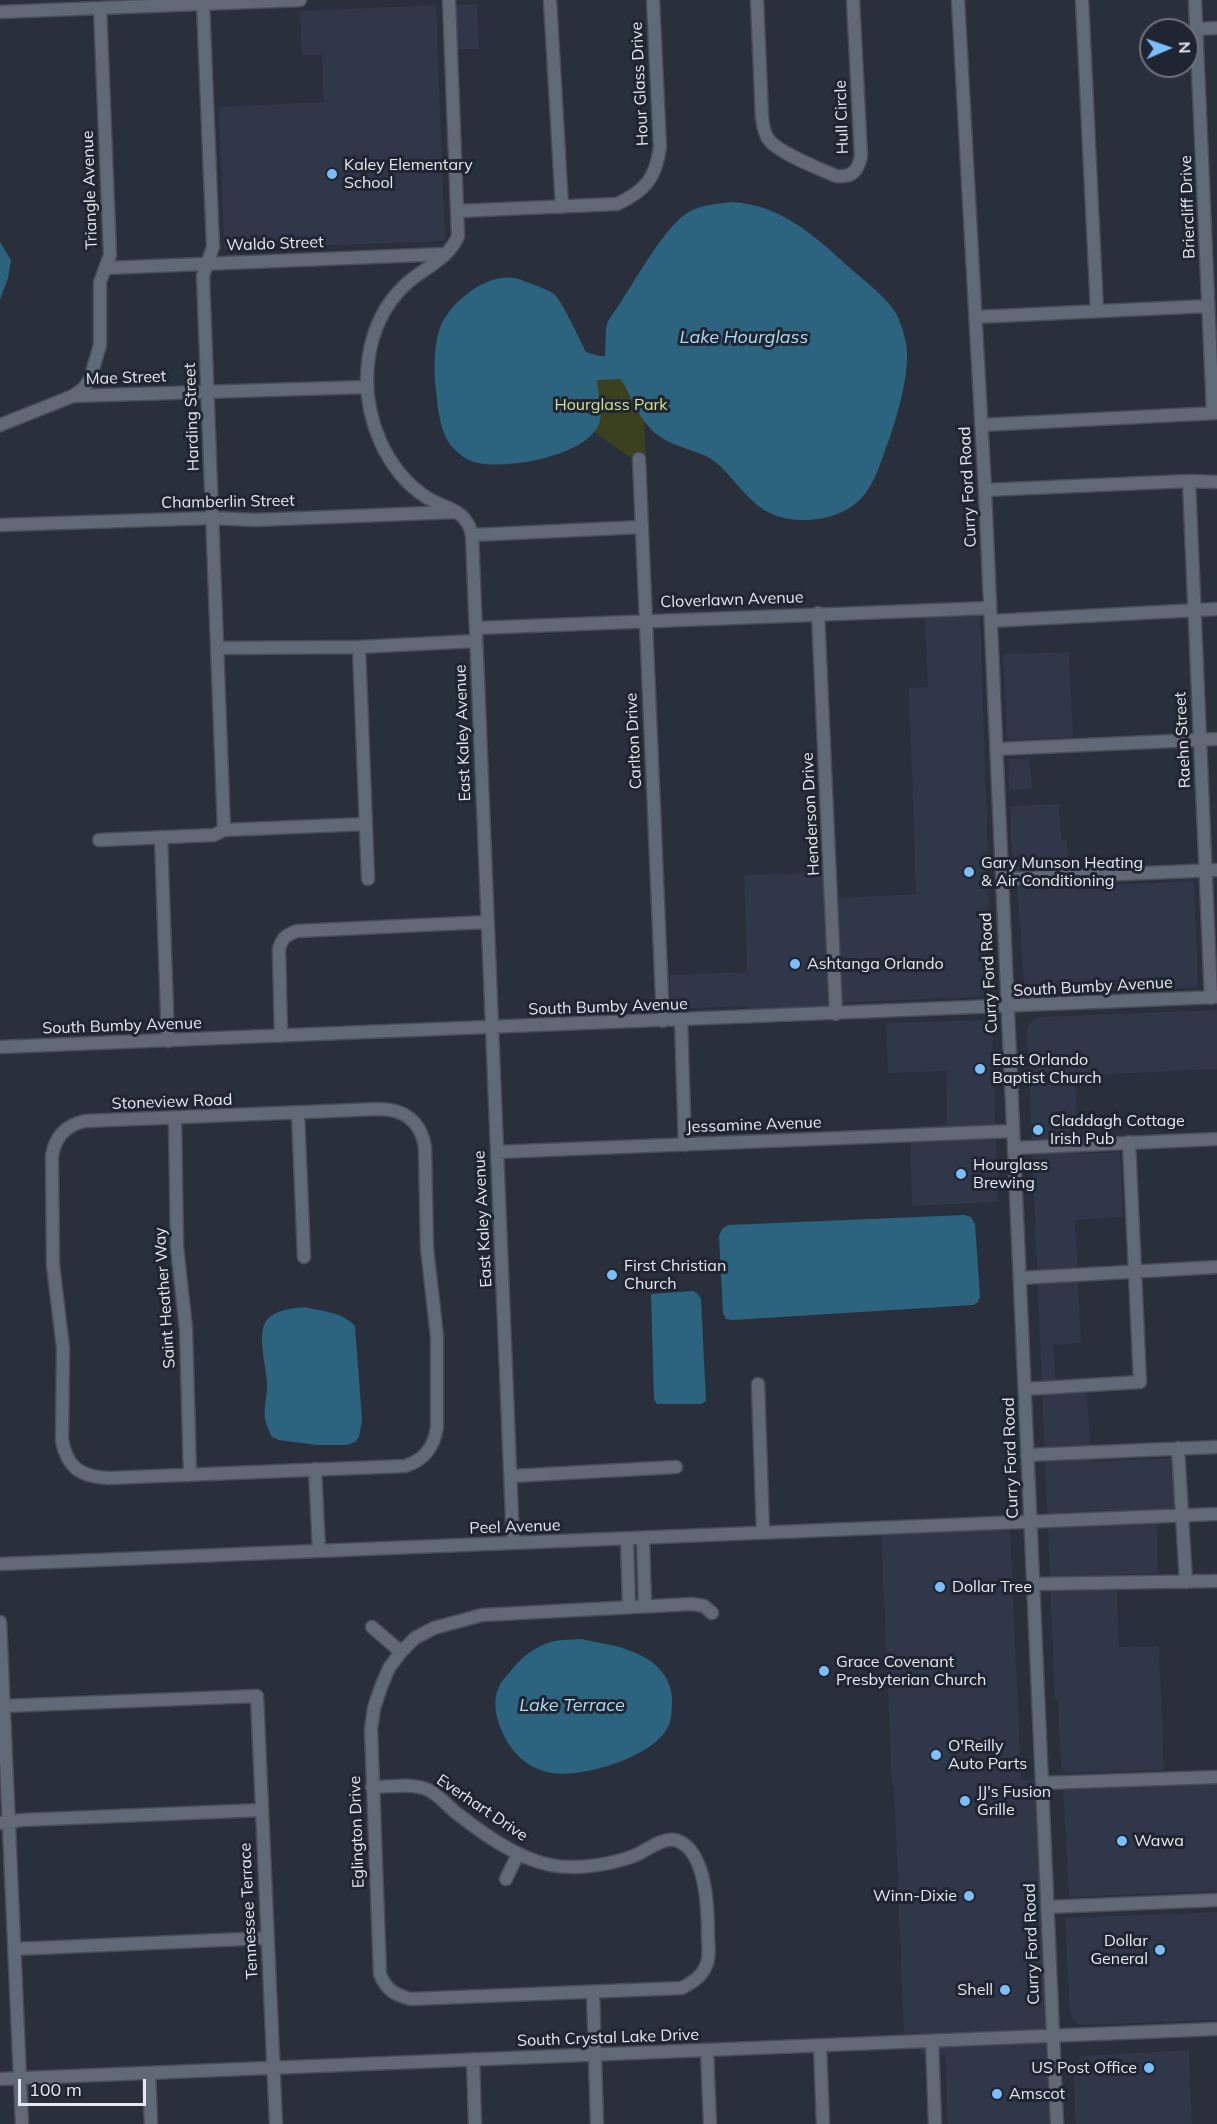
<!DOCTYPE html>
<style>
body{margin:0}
#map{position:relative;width:1217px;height:2124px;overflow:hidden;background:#292f3b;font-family:Mulish,sans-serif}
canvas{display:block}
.north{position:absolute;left:1139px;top:18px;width:60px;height:60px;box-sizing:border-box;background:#1f2531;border:2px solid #6e737d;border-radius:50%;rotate:88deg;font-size:16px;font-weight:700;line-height:24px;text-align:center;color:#e4e8f0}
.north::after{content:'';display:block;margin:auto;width:21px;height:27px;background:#7bbef9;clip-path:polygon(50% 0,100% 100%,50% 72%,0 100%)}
.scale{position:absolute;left:18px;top:2079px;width:128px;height:27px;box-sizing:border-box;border:3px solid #e4e8f0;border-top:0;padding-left:8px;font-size:18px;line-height:21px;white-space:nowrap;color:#e4e8f0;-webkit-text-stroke:4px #1f2531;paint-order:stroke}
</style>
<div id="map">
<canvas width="1217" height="2124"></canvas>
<div class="north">N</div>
<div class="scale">100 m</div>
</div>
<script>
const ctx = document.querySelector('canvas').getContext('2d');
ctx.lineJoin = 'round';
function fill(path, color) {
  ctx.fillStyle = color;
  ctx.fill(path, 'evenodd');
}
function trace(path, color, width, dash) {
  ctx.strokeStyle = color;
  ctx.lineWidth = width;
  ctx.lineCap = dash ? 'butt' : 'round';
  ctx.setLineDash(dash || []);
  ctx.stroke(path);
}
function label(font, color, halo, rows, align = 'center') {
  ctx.font = font + ' Mulish,sans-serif';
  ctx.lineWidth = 6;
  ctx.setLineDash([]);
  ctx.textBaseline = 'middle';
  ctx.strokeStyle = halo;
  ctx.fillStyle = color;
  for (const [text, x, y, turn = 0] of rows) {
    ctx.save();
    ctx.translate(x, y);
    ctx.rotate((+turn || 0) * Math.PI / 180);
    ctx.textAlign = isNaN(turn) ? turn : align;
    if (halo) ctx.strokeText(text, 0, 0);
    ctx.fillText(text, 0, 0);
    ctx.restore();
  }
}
fill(new Path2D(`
 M477 4 479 49H456L455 5Z
 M436 5 445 241 224 249 219 107 324 102 322 55H302L300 11Z
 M980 615 988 854 989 980 987 988 983 994 977 997 828 1003V1010L748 1012V1006L671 1009 669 975 747 972 744 875 837 872 839 898 916 894 909 688 928 687 925 618Z
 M1069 652 1073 737 1007 740 1003 654Z
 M1030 758 1032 789 1009 790 1008 759Z
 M1059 804 1061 840H1067L1070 887 1194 881 1198 987 1038 994 1032 993 1027 989 1024 982 1019 906 1012 856 1010 806Z
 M1217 1010V1069L1075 1076 1078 1154 1120 1152 1123 1217 1075 1220 1081 1343 1054 1345 1056 1392 1087 1391 1091 1462 1172 1458 1175 1516 1156 1517 1158 1573 1116 1575 1119 1647 1159 1646 1164 1770 1067 1773 1061 1768 1058 1700 1055 1699 1027 1029 1029 1024 1039 1017Z
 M980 1020 985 1021 992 1029 998 1202 912 1206 910 1127 947 1125 946 1071 888 1073 886 1023Z
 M1010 1524 1021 1780 1042 1779 1056 2124H948L945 2054 921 2055 920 2033 904 2034 894 1786 892 1785 881 1529Z
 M1217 1783V1891L1069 1897 1063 1790Z
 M1217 1912V2020L1084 2025 1078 2024 1072 2018 1070 2012 1065 1918Z
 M1189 2050 1192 2124H1076L1073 2067 1081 2056Z`), '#2f3749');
fill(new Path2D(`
 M642 373 646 458H631L516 377Z`), '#3b411f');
fill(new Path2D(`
 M731 202C781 204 816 237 851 269 864 280 879 292 891 306 899 316 904 332 906 344 911 367 898 414 890 437 883 455 878 475 867 491 847 522 794 528 764 510 746 498 735 480 719 465 707 454 694 452 679 446 646 435 638 412 624 384L620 379 597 380C598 392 602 408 600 420 593 456 503 471 474 462 468 460 460 455 455 450 438 433 438 405 435 382 434 362 434 333 446 316 460 296 488 274 514 278 521 279 529 283 535 285 542 288 551 291 556 296 563 304 580 340 586 352L599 356H605L606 328 608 321C629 293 660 231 687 213 699 205 717 204 731 202Z
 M0 242 11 260 8 278 0 300V318Z
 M964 1215 971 1217 975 1224 980 1297 978 1302 973 1305 733 1320 726 1319 723 1313 719 1236 722 1229 728 1225Z
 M693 1291 697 1293 701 1299 706 1401 701 1404H657L654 1399 651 1294Z
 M305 1307C323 1312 341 1311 355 1326L362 1420 359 1437 355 1442 347 1445H317L279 1440 272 1437C269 1431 266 1425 265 1419 263 1407 268 1394 267 1382 266 1366 257 1335 266 1321 274 1310 293 1308 305 1307Z
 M581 1639C599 1643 620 1645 638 1654 656 1662 671 1677 672 1698 672 1709 672 1720 667 1729 650 1758 582 1778 552 1773 533 1770 518 1759 508 1743 499 1728 490 1704 499 1687 501 1681 506 1677 510 1672 519 1660 530 1650 545 1644 556 1639 569 1640 581 1639Z`), '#2c637e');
const minor = new Path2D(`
 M449 0 458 236C449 259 422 269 405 285 363 325 358 390 380 441 390 463 406 484 426 497 446 510 466 508 472 535L513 1543
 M550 0 562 207
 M757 0 762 118C763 125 764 134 769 140 779 153 820 169 836 176 852 178 858 171 861 156L853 0
 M958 0 985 490 1057 2124
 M1082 0 1097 311
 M1195 0 1213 413
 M203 3 213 247 203 276 224 830
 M0 12 300 0
 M1196 29 1217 28
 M458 211 617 204C645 191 656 178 660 147L653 0
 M106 268 445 254
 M975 317 1208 306
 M73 396 83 389 90 379 100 345V282L110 255 100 8
 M0 425 73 396 366 387
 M981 425 1217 413
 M639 459 663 1021
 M1189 481 1211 998
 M985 490 1189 481 1217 482
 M0 525 212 518 255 520 455 512
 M472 535 642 527
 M818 613 836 1014
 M991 621 1217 609
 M476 628 990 608
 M359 647 368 879
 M217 648 359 647 476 641
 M997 749 1217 739
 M161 837 168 1041
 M99 840 214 835 224 830 366 824
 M1002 879 1217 870
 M681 1020 685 1145
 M281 1036 279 949C282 938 286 935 297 931L487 922
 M0 1047 1217 997
 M379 1109C405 1109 421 1122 425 1147L427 1248 437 1337V1427C434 1447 425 1460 405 1466L109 1478C81 1477 67 1468 62 1440L63 1348 53 1265 52 1156C55 1137 66 1125 85 1121Z
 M298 1113 304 1257
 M175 1118 177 1247 186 1329 190 1475
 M1014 1148 1217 1139
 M497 1152 1013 1131
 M1020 1278 1217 1267
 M758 1384 763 1532
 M1025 1389 1140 1382 1129 1142
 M1178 1448 1186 1582
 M1027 1455 1217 1447
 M315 1469 319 1551
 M511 1476 676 1467
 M643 1539 645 1606
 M627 1540 629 1606
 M0 1564 1217 1514
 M1033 1584 1217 1581
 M0 1622 22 2124
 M372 1627 401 1652
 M3 1706 257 1696 276 2124
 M1042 1783 1217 1777
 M372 1787C389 1787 410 1783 426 1789 439 1794 448 1807 459 1815 485 1835 517 1858 550 1865 576 1870 607 1865 631 1857 643 1853 653 1844 664 1841 670 1839 677 1840 682 1843 707 1858 708 1911 708 1936 708 1944 710 1956 707 1963 703 1976 693 1982 682 1988L411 1999C395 1995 386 1990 380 1974L371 1729 374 1708 381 1687 389 1668 401 1652 415 1638 434 1628 482 1615 692 1604 704 1606 712 1613
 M0 1823 22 1820 261 1810
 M506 1879 518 1854
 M1047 1907 1217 1900
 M14 1949 267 1938
 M593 1992 597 2124
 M932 2041 935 2124
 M820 2046 823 2124
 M707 2051 710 2124
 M473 2059 475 2124
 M149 2073 151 2124
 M0 2079 1217 2029`);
trace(minor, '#484d58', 15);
trace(minor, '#616876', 12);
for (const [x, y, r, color] of [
 [332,174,6,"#7bbef9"],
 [969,872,6,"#7bbef9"],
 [795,964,6,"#7bbef9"],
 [980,1069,6,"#7bbef9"],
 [1038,1130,6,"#7bbef9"],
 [961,1174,6,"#7bbef9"],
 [612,1275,6,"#7bbef9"],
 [940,1587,6,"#7bbef9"],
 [824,1671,6,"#7bbef9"],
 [936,1755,6,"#7bbef9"],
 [965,1801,6,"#7bbef9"],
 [1122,1841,6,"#7bbef9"],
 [969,1896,6,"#7bbef9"],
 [1160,1950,6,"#7bbef9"],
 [1005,1990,6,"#7bbef9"],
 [1149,2068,6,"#7bbef9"],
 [997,2094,6,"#7bbef9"]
]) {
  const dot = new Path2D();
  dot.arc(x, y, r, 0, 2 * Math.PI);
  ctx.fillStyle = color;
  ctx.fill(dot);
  trace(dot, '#1f2531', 2);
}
label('16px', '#e4e8f0', '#1f2531', [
 ["Hour Glass Drive",640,84,-93],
 ["Hull Circle",842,117,-92],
 ["Triangle Avenue",90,190,-92],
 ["Briercliff Drive",1188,207,-92],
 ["Waldo Street",275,244,-2],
 ["Mae Street",126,378,-2],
 ["Harding Street",192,417,-92],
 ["Curry Ford Road",968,487,-93],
 ["Chamberlin Street",228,502,-1],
 ["Cloverlawn Avenue",732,600,-2],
 ["East Kaley Avenue",463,733,-92],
 ["Raehn Street",1183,740,-93],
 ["Carlton Drive",634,741,-93],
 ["Henderson Drive",811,814,-93],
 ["Curry Ford Road",989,973,-93],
 ["South Bumby Avenue",1093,987,-3],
 ["South Bumby Avenue",608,1007,-2],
 ["South Bumby Avenue",122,1026,-2],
 ["Stoneview Road",172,1102,-2],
 ["Jessamine Avenue",754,1125,-2],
 ["East Kaley Avenue",483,1219,-93],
 ["Saint Heather Way",165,1298,-94],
 ["Curry Ford Road",1011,1458,-92],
 ["Peel Avenue",515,1527,-2],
 ["Everhart Drive",482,1808,34],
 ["Eglington Drive",357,1832,-92],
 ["Tennessee Terrace",249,1911,-93],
 ["Curry Ford Road",1032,1944,-92],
 ["South Crystal Lake Drive",608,2038,-2]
]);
label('16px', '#e4e8f0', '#1f2531', [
 ["Kaley Elementary",344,165],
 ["School",344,183],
 ["Gary Munson Heating",981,863],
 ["& Air Conditioning",981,881],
 ["Ashtanga Orlando",807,964],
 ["East Orlando",992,1060],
 ["Baptist Church",992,1078],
 ["Claddagh Cottage",1050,1121],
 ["Irish Pub",1050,1139],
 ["Hourglass",973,1165],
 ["Brewing",973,1183],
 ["First Christian",624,1266],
 ["Church",624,1284],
 ["Dollar Tree",952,1587],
 ["Grace Covenant",836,1662],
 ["Presbyterian Church",836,1680],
 ["O'Reilly",948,1746],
 ["Auto Parts",948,1764],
 ["JJ's Fusion",977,1792],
 ["Grille",977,1810],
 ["Wawa",1134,1841],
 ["Winn-Dixie",957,1896,"right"],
 ["Dollar",1148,1941,"right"],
 ["General",1148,1959,"right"],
 ["Shell",993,1990,"right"],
 ["US Post Office",1137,2068,"right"],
 ["Amscot",1009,2094]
], 'left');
label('16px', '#d0e193', '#1f2531', [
 ["Hourglass Park",611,405]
]);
label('italic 18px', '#acdbf5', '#1f2531', [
 ["Lake Hourglass",744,338],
 ["Lake Terrace",572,1706]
]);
</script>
